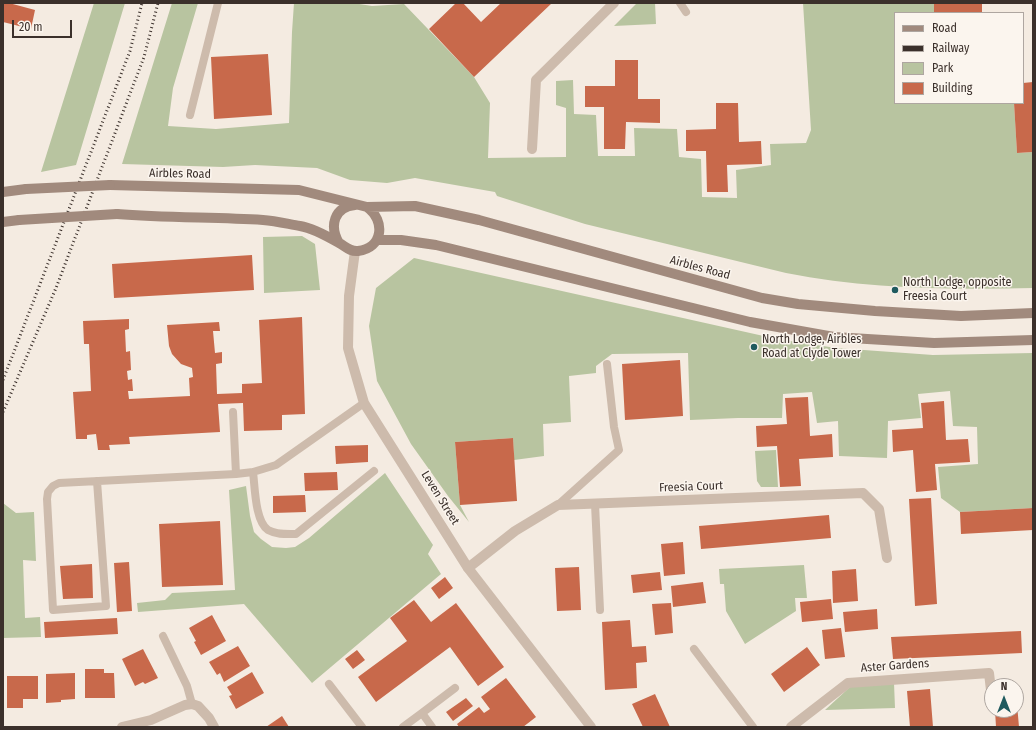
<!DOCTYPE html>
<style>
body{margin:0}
#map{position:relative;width:1036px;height:730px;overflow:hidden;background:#f4ebe1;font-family:"Fira Sans Condensed",sans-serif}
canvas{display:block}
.frame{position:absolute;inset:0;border:4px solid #3b302b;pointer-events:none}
.legend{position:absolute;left:894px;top:12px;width:130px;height:92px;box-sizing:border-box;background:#fbf5ee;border:1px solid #aea6a0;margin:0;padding:5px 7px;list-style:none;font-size:12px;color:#3b302b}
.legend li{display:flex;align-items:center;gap:8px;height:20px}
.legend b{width:20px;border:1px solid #aea6a0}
.north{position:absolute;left:984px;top:678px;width:40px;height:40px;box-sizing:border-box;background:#fbf5ee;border:1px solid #aea6a0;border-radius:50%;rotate:0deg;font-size:11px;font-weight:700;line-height:16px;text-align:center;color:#3b302b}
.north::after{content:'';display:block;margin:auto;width:14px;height:18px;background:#1f5a5e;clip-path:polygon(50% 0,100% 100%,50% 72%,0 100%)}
.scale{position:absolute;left:12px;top:20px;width:60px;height:18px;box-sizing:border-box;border:2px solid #3b302b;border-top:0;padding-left:5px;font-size:12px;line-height:14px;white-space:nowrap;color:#3b302b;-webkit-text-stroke:3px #fbf5ee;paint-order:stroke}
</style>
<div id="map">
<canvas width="1036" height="730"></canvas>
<div class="frame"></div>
<ul class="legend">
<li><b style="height:5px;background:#a18a7d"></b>Road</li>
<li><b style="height:5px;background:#3b302b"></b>Railway</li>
<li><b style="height:11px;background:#b8c4a0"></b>Park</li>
<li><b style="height:11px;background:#c8694b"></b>Building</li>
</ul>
<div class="north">N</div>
<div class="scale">20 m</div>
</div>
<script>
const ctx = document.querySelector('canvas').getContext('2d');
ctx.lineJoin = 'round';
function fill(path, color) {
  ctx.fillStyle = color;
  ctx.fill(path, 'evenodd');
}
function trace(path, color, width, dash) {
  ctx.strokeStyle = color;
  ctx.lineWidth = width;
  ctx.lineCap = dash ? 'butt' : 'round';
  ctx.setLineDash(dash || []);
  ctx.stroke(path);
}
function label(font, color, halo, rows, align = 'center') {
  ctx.font = font + ' "Fira Sans Condensed",sans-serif';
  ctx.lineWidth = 3;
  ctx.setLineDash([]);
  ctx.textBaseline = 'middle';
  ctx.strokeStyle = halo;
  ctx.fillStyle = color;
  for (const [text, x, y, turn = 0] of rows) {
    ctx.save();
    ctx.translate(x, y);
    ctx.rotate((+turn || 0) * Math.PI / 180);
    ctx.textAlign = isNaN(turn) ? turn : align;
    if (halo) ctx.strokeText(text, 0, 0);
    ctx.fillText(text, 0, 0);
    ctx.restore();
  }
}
fill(new Path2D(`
 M94 3H125L76 165 41 172Z
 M172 3H198L173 88 168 126 216 129 289 123 292 32 294 3H353L372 6 404 4 474 77 490 103 488 158 566 157V108L556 105V81L573 80 574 114 596 115 598 156H635L634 128 677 129 679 157 701 159 702 197 737 198 736 170 771 165 770 144 806 143 811 130 803 3H934V13H895V103H1014L1017 153 1033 152V288C951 290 867 289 786 273L585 224 497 196 495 192 415 178 387 183 350 180 317 168 255 165 223 167 122 164Z
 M637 3H655L656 24 614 26Z
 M302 236 315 244 320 290 264 293 263 237Z
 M414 258 777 339 836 348 933 355 1033 353V508L960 512 941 498 938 467 978 464 977 427 953 426 950 391 918 394 921 418 888 421 887 458 839 456 838 421 817 423 812 392 783 394 782 418H738L690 420 688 353 612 354 596 366V373L569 376 571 422 543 424 544 456 514 460 513 438 455 442 460 505 469 522 448 496 411 444 377 381 369 326 376 288Z
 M776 450 778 487H761L757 481 755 451Z
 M385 473 433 545 428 554 441 574 312 683 244 604 138 612 137 603 165 600 172 593 235 590 229 490 246 486 250 516 254 532 261 539 272 547 286 548 295 547 309 538Z
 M3 503 16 513 34 512 36 561 23 560 25 618 40 617 41 637 3 638Z
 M804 565 807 598H795L796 611 745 644 726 611 724 584H720L719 569Z
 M894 683 895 708 825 710 851 686Z`), '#b8c4a0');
fill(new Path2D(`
 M3 3H9L35 10 31 29 3 22Z
 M456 3H463L481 22 501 3H552L474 77 429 29Z
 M934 3H982V13H934Z
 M268 54 272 115 214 119 211 57Z
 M615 60H638V99H660V123L626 122 625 149H604V107H585V86H615Z
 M1033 82V152L1017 153 1014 103H1023V83Z
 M716 103H738L739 142 761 141 762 164 727 165 728 192H707L706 151H686V130L716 129Z
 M252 255 254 290 114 298 112 264Z
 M302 317 305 414 282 415V430L244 431 243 403 218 404 220 432 129 437 130 444 109 445 110 450H98L96 434 87 435V439H76L73 392 91 391 89 344H84L83 321 129 319V329L125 330 126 352 130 351 131 370 127 371 128 380 132 379 133 391H128L129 399 190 396 189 378 193 377 192 368 181 364 172 354 169 346 167 325 219 322 220 331H213L215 353 222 352V363L216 364 217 394 242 393V384L262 383 259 320Z
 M680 360 683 416 625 420 622 364Z
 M808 397 810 436 832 434 833 457 799 459 801 486 780 487 777 446 757 447 756 426 787 424 785 398Z
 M944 401 946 440 968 439 970 462 935 464 937 490 916 492 913 450 893 452 892 430 923 428 921 403Z
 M513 438 517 501 460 505 455 442Z
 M368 445V462L336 464 335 446Z
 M337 472 338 490 305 491 304 473Z
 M305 495 306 512 273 513V496Z
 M931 498 937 604 915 606 909 499Z
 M1033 508V530L961 534 960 512Z
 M829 515 831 538 701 549 699 526Z
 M220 521 223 585 162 587 159 524Z
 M683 542 685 574 664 576 661 544Z
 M129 562 132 611 117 612 114 563Z
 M92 564 93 598 63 599 60 566Z
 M579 567 581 610 557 611 555 568Z
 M856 569 858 601 833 603 832 571Z
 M660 572 662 590 633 593 631 575Z
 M445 577 453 588 439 599 431 588Z
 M703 582 706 603 673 607 671 586Z
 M831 599 833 619 802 622 800 602Z
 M414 600 431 622 456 603 504 667 478 686 450 647 376 702 358 677 407 641 390 618Z
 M671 603 673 633 655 635 652 604Z
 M877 609 878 629 845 632 843 612Z
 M212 615 226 641 201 655 194 642 196 641 189 628Z
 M117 618 118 634 45 638 44 622Z
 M630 620 632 647 646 646 647 662 636 663 637 688 605 690 602 622Z
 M841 628 845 657 825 659 822 630Z
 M1021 631 1022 653 893 659 891 637Z
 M238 646 250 666 224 682 220 673 217 675 209 662Z
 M807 647 820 665 784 692 771 674Z
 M143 649 158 678 145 684 143 682 135 686 122 659Z
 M357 650 365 660 353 669 345 659Z
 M85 669H104V673H114L115 698H85Z
 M252 672 264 693 236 709 229 696 232 695 227 687Z
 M75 673V699L61 700V702L46 703V674Z
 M7 676H38V699H23V708H7Z
 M506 678 536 717 523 727H505L504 726 503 727H459L457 724 479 707 484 713 490 709 481 697Z
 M930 689 933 727H910L907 691Z
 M655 694 670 727H643L632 704Z
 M466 698 473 706 453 721 446 712Z
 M1016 704H1017L1019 727H996L995 710H1016Z
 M282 716 289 727H266Z`), '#c8694b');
trace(new Path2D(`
 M680 3 686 12
 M190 115 218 3
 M233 412 236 474
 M253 472C255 487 255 521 268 530 277 535 287 534 296 534L374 471
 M97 481 106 606 53 610 47 499 48 492 53 486 59 483 236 474 253 472 276 465 364 403
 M595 504 600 610
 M558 505 619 450 614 427 607 364
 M163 636 187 686 192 704
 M694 649 753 727
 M329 684 362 727
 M422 713 455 688
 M403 727 422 713 432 727`), '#cdbbac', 8);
trace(new Path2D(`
 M532 149 536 80 614 3
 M468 568 515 531 558 505 863 493 879 509 887 558
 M122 727 151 720 185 705 192 704 198 706 209 718 214 727
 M791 727 848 683 989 673 992 699`), '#cdbbac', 10);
trace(new Path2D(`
 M355 251 349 296 348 348 364 403 468 568 591 727`), '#cdbbac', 10);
trace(new Path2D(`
 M110 185 299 190 367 207 415 206 479 220 762 298 798 304 875 311 961 316 1033 313
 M3 192 26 189
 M117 214C166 218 215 217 263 220 276 221 288 224 300 226 313 228 327 236 339 243 345 246 350 252 358 251 383 248 386 221 367 207
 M3 222 19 220
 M377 240H401L436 245 750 322 834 337 934 343 1033 340
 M339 243C329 226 334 207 355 205`), '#a18a7d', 10);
trace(new Path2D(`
 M3 380 130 51 142 3
 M3 412 56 288 144 57 158 3`), '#3b302b', 3, [1, 3]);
trace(new Path2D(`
 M26 189 110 185
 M19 220 117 214`), '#a18a7d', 10);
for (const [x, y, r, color] of [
 [895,290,4,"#1f5a5e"],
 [754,347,4,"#1f5a5e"]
]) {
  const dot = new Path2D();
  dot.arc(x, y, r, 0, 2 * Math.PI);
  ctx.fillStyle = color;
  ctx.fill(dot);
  trace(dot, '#fbf5ee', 1.5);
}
label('12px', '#3b302b', '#fbf5ee', [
 ["Airbles Road",180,174,1],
 ["Airbles Road",700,268,15],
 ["Freesia Court",691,487,-2],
 ["Leven Street",440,498,58],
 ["Aster Gardens",895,666,-4]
]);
label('12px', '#3b302b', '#fbf5ee', [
 ["North Lodge, opposite",903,283],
 ["Freesia Court",903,297],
 ["North Lodge, Airbles",762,340],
 ["Road at Clyde Tower",762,354]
], 'left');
</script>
